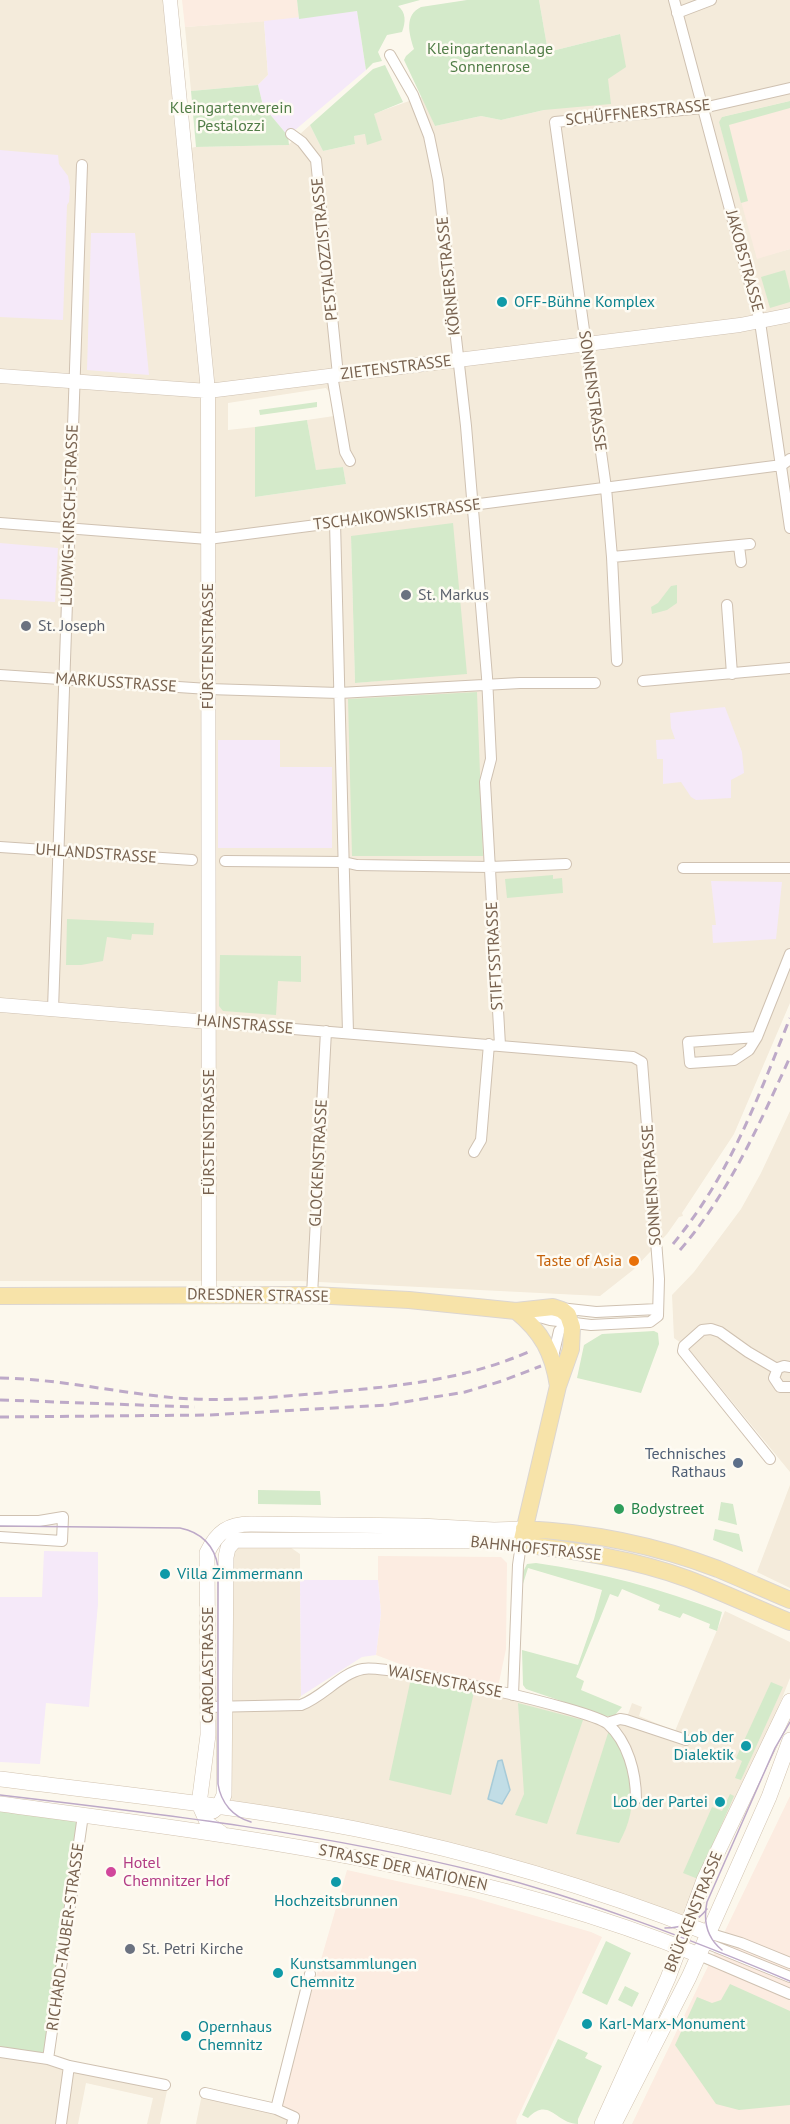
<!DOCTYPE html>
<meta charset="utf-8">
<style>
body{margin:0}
canvas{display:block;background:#fcf8ed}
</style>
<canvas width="790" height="2124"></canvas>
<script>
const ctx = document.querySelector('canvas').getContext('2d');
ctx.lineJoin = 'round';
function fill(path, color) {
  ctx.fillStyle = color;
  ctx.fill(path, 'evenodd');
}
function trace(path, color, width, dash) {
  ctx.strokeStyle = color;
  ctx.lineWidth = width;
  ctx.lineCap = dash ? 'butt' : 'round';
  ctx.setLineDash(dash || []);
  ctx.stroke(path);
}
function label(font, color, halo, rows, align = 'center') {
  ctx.font = font + ' "PT Sans",sans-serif';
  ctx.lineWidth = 5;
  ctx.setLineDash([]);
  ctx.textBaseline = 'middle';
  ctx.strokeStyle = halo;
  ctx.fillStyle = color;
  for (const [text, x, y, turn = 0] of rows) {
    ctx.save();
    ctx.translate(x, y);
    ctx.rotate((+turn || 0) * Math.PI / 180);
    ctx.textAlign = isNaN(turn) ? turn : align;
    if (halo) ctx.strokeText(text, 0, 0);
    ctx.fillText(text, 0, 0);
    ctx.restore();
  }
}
fill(new Path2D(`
 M0 0H163L177 150 196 147 288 145 310 125 323 151 355 144 354 136 365 134 382 140 373 114 423 96 435 126 481 116 501 120 544 110 608 79 620 34 548 52 539 0H790V101L722 117 757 258 790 249V1003L734 1134 682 1213 683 1216 679 1217 667 1234 633 1270 600 1296 299 1281H0ZM326 388 330 393 334 416 307 420 316 471 343 467 346 484 255 497V427L228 430V403ZM351 536 467 673 355 683Z
 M264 21 268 75 258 85 191 91 185 27Z
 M790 1111V1472L688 1348 674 1338 672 1295 694 1272 741 1209 761 1173Z
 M790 1485V1588L757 1572Z
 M287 1545 300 1554 301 1696 298 1700 229 1704 233 1550 241 1546Z
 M725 1611 790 1642V1678L754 1769 688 1922 444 1849 240 1805 229 1798V1711L278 1710 360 1672 384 1673 510 1694 606 1721 626 1720 632 1703 642 1707 639 1716 675 1731Z
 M0 2053 168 2086 160 2124H147L153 2098 86 2083 78 2124H0Z
 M202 2094 277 2111 294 2124H196Z`), '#f4ebdb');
fill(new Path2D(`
 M182 0H297L299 19 185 27Z
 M790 101V249L757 259 719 122 722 117Z
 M378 1556 501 1557 507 1563 506 1649 498 1687 429 1675 376 1655 381 1613 378 1580Z
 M790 1796V2124H632Z
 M347 1870 474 1898 591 1932 602 1937 516 2121 517 2124H294L277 2111Z`), '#fcece1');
fill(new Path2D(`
 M357 11 366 70 288 136 263 106 258 85 268 75 264 21Z
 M0 150 58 155 59 164 68 176 70 187 69 202 67 205 63 320 0 317Z
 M91 233H135L149 375 87 370Z
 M0 543 58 548 55 602 0 599Z
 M725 707 742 752 744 773 731 780V798L696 800 691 797 681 782 663 784V759H657L656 740 675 739 671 728 670 713Z
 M218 740H280V767H332V848H218Z
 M711 881 782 882 776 939 713 943 712 925H716Z
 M44 1551 98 1552V1604L89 1707 46 1703 40 1764 0 1762V1597H42Z
 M300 1580H378L381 1613 376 1655 362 1657 301 1696Z`), '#f5e9f9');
fill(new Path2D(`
 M297 0H420L398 6C406 12 406 22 402 32L387 35 378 52 382 61 373 63 366 70 357 11 299 19Z
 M467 0H539L548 52 620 34 626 67 608 79 611 104 544 110 501 120 481 116 435 126 404 60 406 56 414 49C409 34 404 15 421 7Z
 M385 65 403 102 374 114 382 140 367 145 365 134 354 136 355 144 323 151 310 125 373 69Z
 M258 85 263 106 288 136 289 145 196 147 191 91Z
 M790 101V108L729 125 748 201 741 203 719 122 722 117Z
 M785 270 790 290V302L770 308 761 277Z
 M317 402V407L260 415 259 410Z
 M307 420 316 470 343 467 346 484 255 497V427Z
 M453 523 467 674 355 683 351 536Z
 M677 585V603L667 610 652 614 651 607 658 603 671 586Z
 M477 692 483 856H352L348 699Z
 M553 875V879L562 878 563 893 507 898 505 879Z
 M67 919 154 923 153 935 132 934 131 940 107 937 103 961 81 965H66Z
 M220 955 301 956V982L278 981 276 1015 223 1011 219 1006Z
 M654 1331 658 1333 659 1344 641 1393 577 1378 584 1345 602 1334Z
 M258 1490 320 1491 321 1505 258 1504Z
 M721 1502 733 1504 737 1525 718 1520Z
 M715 1529 739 1534 743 1552 713 1540Z
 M536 1563C600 1572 661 1589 722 1612L717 1631 709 1628 710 1624 683 1613 680 1618 658 1610 660 1605 622 1589 618 1597 610 1594 576 1677 584 1681 581 1690 622 1707 614 1716H605L526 1689 523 1685 522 1650 578 1665 594 1619 602 1590 528 1568 522 1587 523 1572 527 1564Z
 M411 1678 474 1692 451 1795 389 1780Z
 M771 1682 783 1687 741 1780 735 1778 742 1761 736 1758Z
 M518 1703 583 1720 547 1824 515 1815 524 1794Z
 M609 1730C634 1765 641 1805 619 1843L576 1834Z
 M730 1794 734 1796 698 1879 683 1873 712 1807 722 1811Z
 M0 1808 81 1819 46 2056 0 2049Z
 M606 1941 631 1953 607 2005 582 1993Z
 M730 1984 790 2011V2105L739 2110 716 2104 675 2045 697 1997 712 2003 721 2000Z
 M625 1986 639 1993 632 2007 618 2000Z
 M558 2039 588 2053 585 2058 602 2066 578 2119V2124C556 2124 549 2096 528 2118L522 2115Z`), '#d4eaca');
const water = new Path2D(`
 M502 1760 510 1790 502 1804 488 1799 498 1761Z`);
fill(water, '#c1dde6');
trace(water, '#a7cbd8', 1.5);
const minor = new Path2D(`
 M674 0 760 322 790 528
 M677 13 711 0
 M390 55 413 95 429 136 438 180 466 426 487 677 491 759 485 782 500 1045
 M291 134 302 142 316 160 338 375
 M332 375 345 452 350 461
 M335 522 348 1033
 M0 523 208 539 782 465 790 459
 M739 546 741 562
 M612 557 750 544
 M727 605 732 674
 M617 661 612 557 606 488 555 122 703 108 790 88
 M0 675 208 689 339 693 520 683H595
 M643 681 790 668
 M0 847 192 860
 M225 861 344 862 357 865 490 867 566 864
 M683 868H790
 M53 1009 82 165
 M209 1022 633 1057 642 1062 659 1279 658 1316 650 1322 591 1325 550 1320 525 1313
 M757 1037 688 1042 690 1063 734 1060 749 1050 757 1037 790 954
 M474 1152 481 1140 489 1044
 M312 1295 326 1031
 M560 1308 596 1312 658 1309
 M553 1357 559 1331 571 1319
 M790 1367 784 1366 778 1368 774 1378 780 1387H790
 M770 1459 683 1351 684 1346 702 1330 711 1329 720 1332 748 1352 777 1369
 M0 1521H39L63 1517 62 1541 0 1537
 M513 1695 518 1565 521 1544
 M208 1707 301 1705C323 1697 341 1673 363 1669 388 1664 591 1709 608 1724 628 1742 636 1773 636 1799
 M607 1723 620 1719 626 1720 686 1740
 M708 1933 741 1943 790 1963
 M711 1945 790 1977
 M699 1955 790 1994
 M0 2052 48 2059 69 2066 165 2085
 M48 2059 83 1815
 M205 2093 276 2109 294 2117 292 2124
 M276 2109 310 1974
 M61 2124 69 2066`);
const tertiary = new Path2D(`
 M170 0 208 391 209 1295
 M0 376 208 391 740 325 790 315
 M0 1005 209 1022`);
const secondary = new Path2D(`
 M0 1779C119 1794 238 1806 356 1829 476 1853 594 1888 708 1933
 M0 1804C237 1836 476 1864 699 1955
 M213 1811 219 1806 224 1795 226 1557 228 1548 235 1540 484 1541 521 1544
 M221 1833 208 1824 199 1804 208 1735 207 1553C217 1532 228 1524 251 1524L420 1526 494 1530 524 1529
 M602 2124 668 1978 704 1880 790 1701
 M614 2124 689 1977 769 1797 790 1740`);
const primary = new Path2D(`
 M0 1296 312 1295 409 1300 516 1311 553 1307 562 1310 568 1315 572 1327 571 1349 558 1386 521 1544C578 1551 634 1559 688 1579 722 1592 756 1608 790 1622
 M516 1311C542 1332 553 1353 558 1386
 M524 1529C591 1532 655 1545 718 1569 742 1579 766 1590 790 1600`);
trace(minor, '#cfc1b1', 12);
trace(tertiary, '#cfc1b1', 15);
trace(secondary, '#d2c3b0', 16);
trace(primary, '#dcd6d1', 18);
trace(minor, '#fff', 10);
trace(tertiary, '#fff', 14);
trace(secondary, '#fff', 15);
trace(primary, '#f7e3a9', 16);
trace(new Path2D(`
 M0 1526 180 1528C201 1532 215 1546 218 1567V1784C221 1803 233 1817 251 1822
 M0 1795C162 1814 324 1833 483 1873 588 1900 690 1939 790 1981
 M665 1928C682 1928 697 1922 707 1909
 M722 1950C706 1937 703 1921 707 1902L775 1748 790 1722`), '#bda9c8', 1.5);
trace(new Path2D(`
 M673 1244C730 1175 757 1100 790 1018
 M680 1250C729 1193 759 1125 790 1057
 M0 1378C60 1379 118 1393 177 1398 226 1402 275 1397 323 1393 397 1386 463 1381 533 1350
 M0 1400 195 1407
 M0 1417 209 1415 386 1405 465 1392 502 1381 541 1366`), '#bda9c8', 3, [9, 6]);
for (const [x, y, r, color] of [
 [502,302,6,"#0f9aa8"],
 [406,595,6,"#6b7280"],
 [26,626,6,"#6b7280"],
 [634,1261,6,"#e8710a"],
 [738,1463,6,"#5c6f8a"],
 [619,1509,6,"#2e9e5b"],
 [165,1574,6,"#0f9aa8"],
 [746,1746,6,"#0f9aa8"],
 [720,1802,6,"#0f9aa8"],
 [111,1872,6,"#d1479c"],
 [336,1882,6,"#0f9aa8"],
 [130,1949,6,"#6b7280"],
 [278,1973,6,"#0f9aa8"],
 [587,2024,6,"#0f9aa8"],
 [186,2036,6,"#0f9aa8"]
]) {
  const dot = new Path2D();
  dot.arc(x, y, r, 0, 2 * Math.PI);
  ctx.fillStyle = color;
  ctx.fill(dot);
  trace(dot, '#fefbf3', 2);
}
label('16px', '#517d47', '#fefbf3', [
 ["Kleingartenanlage",490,49],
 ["Sonnenrose",490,67],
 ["Kleingartenverein",231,108],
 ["Pestalozzi",231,126]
]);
label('16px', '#78624f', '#fefbf3', [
 ["SCHÜFFNERSTRASSE",638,113,-6],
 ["PESTALOZZISTRASSE",325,249,-96],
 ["JAKOBSTRASSE",744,261,75],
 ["KÖRNERSTRASSE",449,276,-96],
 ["ZIETENSTRASSE",396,368,-7],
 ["SONNENSTRASSE",592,391,82],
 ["LUDWIG-KIRSCH-STRASSE",70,515,-88],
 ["TSCHAIKOWSKISTRASSE",397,515,-7],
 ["FÜRSTENSTRASSE",208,646,-90],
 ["MARKUSSTRASSE",116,683,4],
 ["UHLANDSTRASSE",96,854,4],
 ["STIFTSSTRASSE",495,956,-93],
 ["HAINSTRASSE",245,1025,5],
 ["FÜRSTENSTRASSE",209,1132,-90],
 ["GLOCKENSTRASSE",319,1163,-87],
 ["SONNENSTRASSE",652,1185,-94],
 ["DRESDNER STRASSE",258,1296,1],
 ["BAHNHOFSTRASSE",536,1549,6],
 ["CAROLASTRASSE",208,1665,-90],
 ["WAISENSTRASSE",445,1682,11],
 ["STRASSE DER NATIONEN",403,1868,12],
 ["BRÜCKENSTRASSE",694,1912,-68],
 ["RICHARD-TAUBER-STRASSE",66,1937,-82]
]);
label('16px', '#0d838f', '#fefbf3', [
 ["OFF-Bühne Komplex",514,302],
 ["Villa Zimmermann",177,1574],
 ["Lob der",734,1737,"right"],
 ["Dialektik",734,1755,"right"],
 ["Lob der Partei",708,1802,"right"],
 ["Hochzeitsbrunnen",336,1901,"center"],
 ["Kunstsammlungen",290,1964],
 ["Chemnitz",290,1982],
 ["Karl-Marx-Monument",599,2024],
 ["Opernhaus",198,2027],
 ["Chemnitz",198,2045]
], 'left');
label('16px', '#5b616d', '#fefbf3', [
 ["St. Markus",418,595],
 ["St. Joseph",38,626],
 ["St. Petri Kirche",142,1949]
], 'left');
label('16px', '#c56008', '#fefbf3', [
 ["Taste of Asia",622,1261]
], 'right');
label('16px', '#4e5e75', '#fefbf3', [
 ["Technisches",726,1454],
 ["Rathaus",726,1472]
], 'right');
label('16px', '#27864d', '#fefbf3', [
 ["Bodystreet",631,1509]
], 'left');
label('16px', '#b23c85', '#fefbf3', [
 ["Hotel",123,1863],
 ["Chemnitzer Hof",123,1881]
], 'left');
</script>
